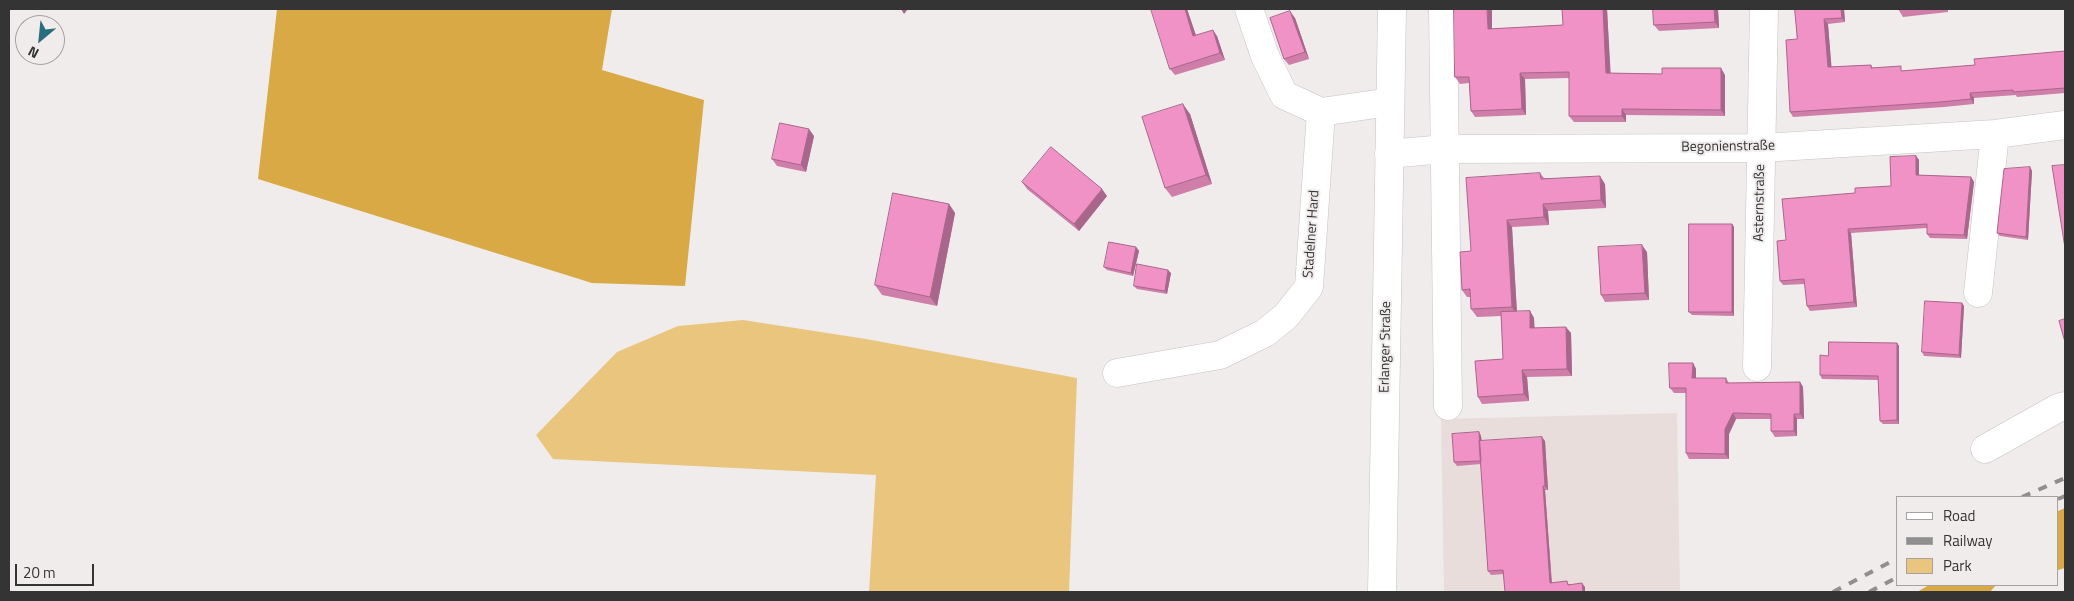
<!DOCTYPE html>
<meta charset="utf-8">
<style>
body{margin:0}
#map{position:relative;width:2074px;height:601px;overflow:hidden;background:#f0ecec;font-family:"Titillium Web",sans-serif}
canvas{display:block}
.frame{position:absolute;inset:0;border:10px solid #353434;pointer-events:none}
.legend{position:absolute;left:1896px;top:496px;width:162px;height:90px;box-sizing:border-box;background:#f0ecec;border:1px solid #a5a2a2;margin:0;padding:6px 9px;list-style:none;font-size:15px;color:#353434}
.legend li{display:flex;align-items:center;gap:10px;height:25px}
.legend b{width:25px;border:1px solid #a5a2a2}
.north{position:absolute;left:15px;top:15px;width:50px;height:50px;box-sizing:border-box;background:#f0ecec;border:1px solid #a5a2a2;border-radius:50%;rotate:208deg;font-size:14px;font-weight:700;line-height:20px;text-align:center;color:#353434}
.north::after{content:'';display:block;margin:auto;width:18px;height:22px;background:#2a6d7f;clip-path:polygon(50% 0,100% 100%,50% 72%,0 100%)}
.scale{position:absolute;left:15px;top:564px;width:79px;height:22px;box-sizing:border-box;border:2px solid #353434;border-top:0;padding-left:6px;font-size:15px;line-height:18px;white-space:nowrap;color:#353434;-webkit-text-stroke:4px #f0ecec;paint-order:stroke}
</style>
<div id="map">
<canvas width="2074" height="601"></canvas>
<div class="frame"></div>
<ul class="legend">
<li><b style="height:6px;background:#fff"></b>Road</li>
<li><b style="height:6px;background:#908e8e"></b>Railway</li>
<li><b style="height:14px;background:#e9c57e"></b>Park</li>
</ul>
<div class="north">N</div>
<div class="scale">20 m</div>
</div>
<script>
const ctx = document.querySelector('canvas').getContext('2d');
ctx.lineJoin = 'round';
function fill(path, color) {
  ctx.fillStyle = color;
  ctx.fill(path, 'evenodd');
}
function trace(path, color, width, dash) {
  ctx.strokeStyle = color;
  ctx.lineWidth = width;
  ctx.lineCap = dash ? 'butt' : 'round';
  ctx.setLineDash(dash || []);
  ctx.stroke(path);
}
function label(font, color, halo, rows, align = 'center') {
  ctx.font = font + ' "Titillium Web",sans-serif';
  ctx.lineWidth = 4;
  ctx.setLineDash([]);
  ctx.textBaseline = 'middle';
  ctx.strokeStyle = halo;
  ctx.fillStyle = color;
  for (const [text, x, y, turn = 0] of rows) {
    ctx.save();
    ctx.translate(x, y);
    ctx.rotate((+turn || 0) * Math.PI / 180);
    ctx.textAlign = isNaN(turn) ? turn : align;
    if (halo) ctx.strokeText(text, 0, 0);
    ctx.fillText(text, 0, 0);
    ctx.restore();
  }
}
fill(new Path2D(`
 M1677 413 1680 592H1444L1441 419Z`), '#e9dddc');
fill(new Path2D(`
 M743 320 866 339 1077 378 1069 592H869L876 475 553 459 536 435 617 352 678 326Z`), '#e9c57e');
fill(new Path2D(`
 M277 9H612L602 70 704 100 685 286 592 283 258 179Z
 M2065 508V568L2058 570V511Z
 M1929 585H1996L1990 592H1917Z`), '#d8a944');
const minor = new Path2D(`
 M1249 9 1265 56 1284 95 1321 112 1390 102
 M1443 9 1448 406
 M1389 154 1444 149 1761 148 1995 134 2065 125
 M1978 293 1995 134
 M1757 367 1764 9
 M1117 373 1220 355 1265 333 1286 316 1309 287 1321 112
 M1985 449 2058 408 2065 406`);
const major = new Path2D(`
 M1382 592 1392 9`);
trace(minor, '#c7c2c2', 29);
trace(major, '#c7c2c2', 29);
trace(minor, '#fff', 28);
trace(major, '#fff', 28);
trace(new Path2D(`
 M2022 497 2065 478
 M2058 499 2065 496
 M1833 592 1898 558
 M1869 592 1898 577`), '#908e8e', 4, [9, 9]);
fill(new Path2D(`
 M1187 9 1196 35 1217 36 1225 60 1175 75 1170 69Z
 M1562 9H1607L1610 73 1725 75V116L1626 115V122H1574L1569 116V78L1525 79 1526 115 1475 117 1471 111 1469 83 1460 84 1455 77 1492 29 1563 25Z
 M1653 9H1718L1719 28 1659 31 1654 25Z
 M1795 9H1844L1845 22 1828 24 1831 67 1871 65 1873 68 1904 71 1975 65 2065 51V93L2017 97 2016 95 1974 98V104L1944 107 1793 117 1790 112 1797 39Z
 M1898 9H1948V12L1903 17Z
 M1295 18 1309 59 1289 65 1284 59Z
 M1190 114 1212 184 1172 197 1165 188Z
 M814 136 806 172 777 166 772 159Z
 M1916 156 1919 160V175L1971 177 1974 182 1967 239 1930 238 1927 234V228L1851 233 1857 307 1810 311 1807 306 1805 284 1783 285 1780 281 1786 240 1855 193 1891 186Z
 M2030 167 2032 171 2028 240 2000 236 1997 233Z
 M1540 173 1544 178 1605 184 1606 208 1548 211 1549 225 1512 227 1517 312 1530 311 1534 318V328L1571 333 1572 376 1527 377 1529 401 1482 404 1478 397 1503 359 1501 316 1477 317 1471 309V297H1467L1462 290 1471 251Z
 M1022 182 1107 196 1079 231 1027 189Z
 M949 204 955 213 937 306 882 295 875 285Z
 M1732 224 1734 227V316L1692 315 1689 312Z
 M1136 247 1139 251 1133 276 1107 270 1104 267Z
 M1647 252 1649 300 1605 302 1601 295Z
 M1171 273 1167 294 1137 289 1134 286Z
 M1962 303 1964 306 1961 358 1924 356 1922 352Z
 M1897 343 1899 346V424H1883L1880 421 1878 380 1822 379 1820 375 1828 356Z
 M1693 363 1696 369V378H1726L1729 383 1800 382 1803 387 1804 419H1797V436L1775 437 1771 431V419H1736L1729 434V459H1689L1686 453V393H1674L1670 388Z
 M1479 432 1481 436 1482 441H1545L1548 490H1545L1552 583 1570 584 1585 587V592L1504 574 1491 575 1488 571 1481 464 1457 466 1454 462Z`), '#ce7ea9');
fill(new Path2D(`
 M901 9H908L904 14Z
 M1185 9H1187L1198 42 1193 36Z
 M1487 9H1492V35L1488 29Z
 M1603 9H1607L1611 79 1606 73Z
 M1714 9H1718L1719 28 1715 22Z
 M1841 9H1844L1845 22 1842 18Z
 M1290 11 1295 18 1309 59 1305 52Z
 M1824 19 1828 24 1832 72 1828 67Z
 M1213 30 1217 36 1225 60 1220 53Z
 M1721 68 1725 75V116L1721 110Z
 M1520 73 1525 79 1526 115 1522 109Z
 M1970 93 1974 98V104L1971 99Z
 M1183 104 1190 114 1212 184 1206 175Z
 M1622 109 1626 115V122L1622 116Z
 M809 129 814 136 806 172 801 165Z
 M1916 156 1919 160V179L1916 175Z
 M2030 167 2032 171 2028 240 2026 237Z
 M1600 176 1605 184 1606 208 1601 200Z
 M1971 177 1974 182 1967 239 1964 235Z
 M1102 189 1107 196 1079 231 1074 224Z
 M949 204 955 213 937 306 930 297Z
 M1543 204 1548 211 1549 225 1544 217Z
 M1507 220 1512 227 1517 315 1512 307Z
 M1732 224 1734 227V316L1732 312Z
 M1848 229 1851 233 1857 307 1854 302Z
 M1642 245 1647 252 1649 300 1645 293Z
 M1136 247 1139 251 1133 276 1131 273Z
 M1168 270 1171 273 1167 294 1165 291Z
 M1962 303 1964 306 1961 358 1959 355Z
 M1530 311 1534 318 1535 334 1530 328Z
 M1566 327 1571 333 1572 376 1567 369Z
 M1897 343 1899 346V424L1897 420Z
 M1693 363 1696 369V383L1692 378Z
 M1522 370 1527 377 1529 401 1524 394Z
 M1800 382 1803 387 1804 419 1800 414Z
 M1733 413 1736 419 1729 434V459L1725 454V429Z
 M1794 414 1797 419V436L1794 431Z
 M1479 432 1481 436 1483 464 1481 461Z
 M1542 437 1545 441 1548 490 1545 486Z
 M1543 486 1545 490 1552 587 1550 583Z
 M1582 583 1585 587V592H1583Z`), '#a8668a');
const building = new Path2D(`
 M1151 9H1185L1193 36 1213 30 1220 53 1170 69Z
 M1454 9H1487L1488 29 1563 25 1562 9H1603L1606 73 1662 74V68H1721V110L1622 109V116H1569V72L1520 73 1522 109 1471 111 1469 77H1455Z
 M1653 9H1714L1715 22 1654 25Z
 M1795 9H1841L1842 18 1824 19 1828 67 1871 65V68L1901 66V71L1975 65 1974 59 2065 51V88L2013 92V90L1970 93 1971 99 1941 102 1790 112 1786 40 1797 39Z
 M1290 11 1305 52 1284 59 1270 18Z
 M1183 104 1206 175 1165 188 1142 117Z
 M780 123 809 129 801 165 772 159Z
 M1051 147 1102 189 1074 224 1022 182Z
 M1916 156V175L1971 177 1964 235 1927 234V224L1848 229 1854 302 1807 306 1804 279 1780 281 1777 241 1786 240 1782 199 1855 193V188L1891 186 1890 157Z
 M2065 165V248L2052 166Z
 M2030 167 2026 237 1997 233 2004 169Z
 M1540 173 1541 179 1600 176 1601 200 1543 204 1544 217 1507 220 1512 307 1471 309 1470 289 1462 290 1460 252 1471 251 1466 178Z
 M893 193 949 204 930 297 875 285Z
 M1689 224H1732V312H1689Z
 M1109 242 1136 247 1131 273 1104 267Z
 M1642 245 1645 293 1601 295 1598 247Z
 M1137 264 1168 270 1165 291 1134 286Z
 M1925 301 1962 303 1959 355 1922 352Z
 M1530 311V328L1566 327 1567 369 1522 370 1524 394 1478 397 1475 361 1503 359 1501 312Z
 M2065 319V342L2059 321Z
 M1829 342 1897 343V420L1880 421 1878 376 1820 375V355L1828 356Z
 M1669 363H1693L1692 378H1726V383L1800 382V414H1794V431H1771V414L1733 413 1725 429V454L1686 453V388H1670Z
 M1479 432 1481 461 1454 462 1452 434Z
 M1542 437 1545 486H1543L1550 583 1567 581 1568 585 1582 583 1583 592H1505L1503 570 1488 571 1479 441Z`);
fill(building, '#f092c5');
trace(building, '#a8668a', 1);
label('14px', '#353434', '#f0ecec', [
 ["Begonienstraße",1728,147,-1],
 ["Asternstraße",1760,203,-89],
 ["Stadelner Hard",1312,234,-86],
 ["Erlanger Straße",1386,347,-89]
]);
</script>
